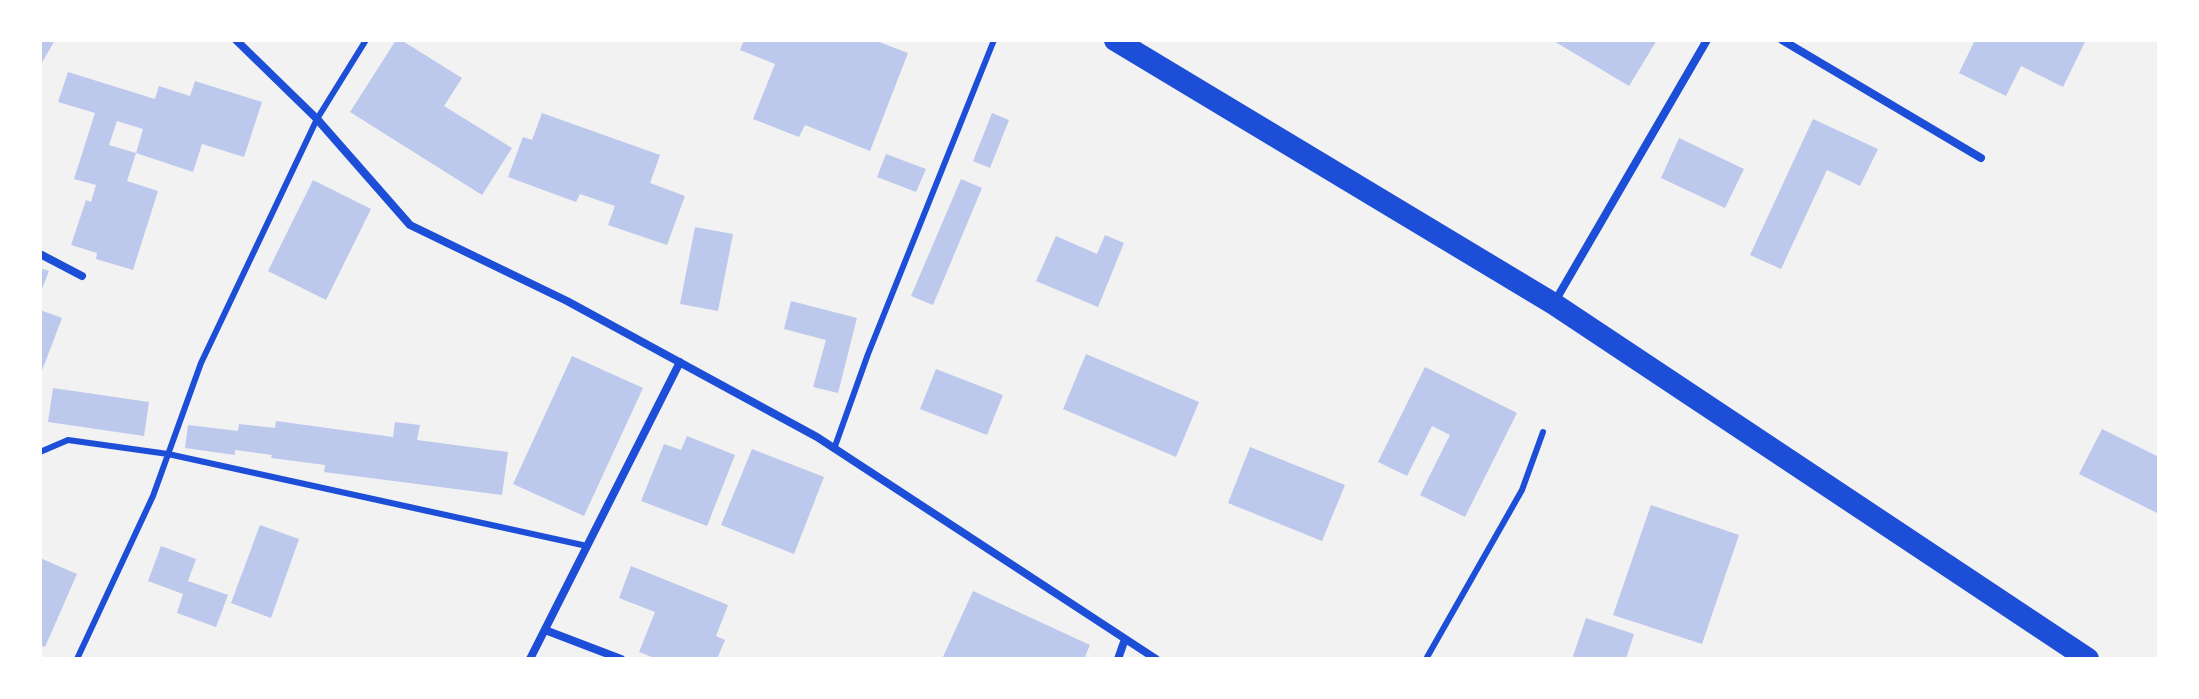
<!DOCTYPE html>
<style>
body{margin:0}
#map{position:relative;width:2199px;height:699px;overflow:hidden;background:#f2f2f2;font-family:"Fira Sans Condensed",sans-serif}
canvas{display:block}
.frame{position:absolute;inset:0;border:42px solid #fff;pointer-events:none}
</style>
<div id="map">
<canvas width="2199" height="699"></canvas>
<div class="frame"></div>
</div>
<script>
const ctx = document.querySelector('canvas').getContext('2d');
ctx.lineJoin = 'round';
function fill(path, color) {
  ctx.fillStyle = color;
  ctx.fill(path, 'evenodd');
}
function trace(path, color, width, dash) {
  ctx.strokeStyle = color;
  ctx.lineWidth = width;
  ctx.lineCap = dash ? 'butt' : 'round';
  ctx.setLineDash(dash || []);
  ctx.stroke(path);
}
fill(new Path2D(`
 M40 40H55L40 66Z
 M396 40H401L462 78 444 106 512 148 482 195 350 112Z
 M744 40H874L908 53 870 151 805 125 799 137 753 119 775 64 740 50Z
 M1552 40H1657L1629 86Z
 M1975 40H2086L2063 87 2021 66 2006 96 1959 73Z
 M68 72 155 99 159 86 190 96 195 81 262 102 244 157 202 144 193 172 136 153 127 181 158 191 133 270 96 259 97 253 71 245 86 200 91 202 96 185 74 179 95 113 58 102ZM117 121 143 129 136 153 109 145Z
 M542 113 660 155 650 183 685 196 667 245 608 225 615 206 580 194 576 202 508 177 523 137 532 140Z
 M992 113 1009 120 990 168 973 161Z
 M1813 119 1878 149 1860 186 1827 170 1781 269 1750 255Z
 M1679 138 1744 169 1725 208 1661 178Z
 M886 154 926 169 916 192 877 177Z
 M961 179 982 188 933 305 911 296Z
 M313 180 371 209 326 300 268 271Z
 M695 227 733 234 718 311 680 304Z
 M1105 235 1124 243 1098 307 1036 281 1056 236 1097 254Z
 M40 268 49 271 40 294Z
 M791 301 857 318 838 393 813 387 826 340 784 329Z
 M40 310 62 318 40 376Z
 M1086 354 1199 402 1176 457 1063 409Z
 M572 356 643 388 584 516 513 484Z
 M1425 367 1517 413 1465 517 1420 495 1450 435 1432 426 1407 476 1378 462Z
 M936 369 1003 395 987 435 920 409Z
 M53 388 149 402 144 436 48 422Z
 M276 421 393 437 395 422 420 425 417 440 508 452 502 495 324 472 325 465 271 458 272 455 235 450V455L185 448 188 425 238 431 239 424 275 428Z
 M2102 429 2159 457V514L2079 474Z
 M687 436 735 455 707 526 641 501 664 444 681 450Z
 M1250 447 1345 485 1322 541 1228 503Z
 M752 449 824 477 794 554 721 525Z
 M1651 505 1739 535 1702 644 1613 615Z
 M260 525 299 539 271 618 231 603Z
 M161 546 196 559 188 581 228 595 216 627 177 613 183 594 148 581Z
 M40 558 77 574 45 647 40 645Z
 M631 566 728 605 716 636 725 640 717 659H657L639 652 655 612 619 598Z
 M973 591 1090 645 1084 659H942Z
 M1586 618 1634 634 1626 659H1572Z`), '#bdc9ec');
trace(new Path2D(`
 M834 449 868 354 994 40
 M40 452 68 440 168 454 587 546
 M77 659 153 496 201 363 317 119 366 40
 M1426 659 1522 490 1543 432`), '#1d4ed8', 6);
trace(new Path2D(`
 M236 40 317 119 410 225 567 301 817 437 1156 659
 M1782 40 1981 158
 M40 254 82 276
 M1554 303 1707 40
 M545 630 621 659
 M530 659 680 362
 M1118 659 1125 639`), '#1d4ed8', 8);
trace(new Path2D(`
 M1115 40 1554 304 2088 659`), '#1d4ed8', 22);
</script>
